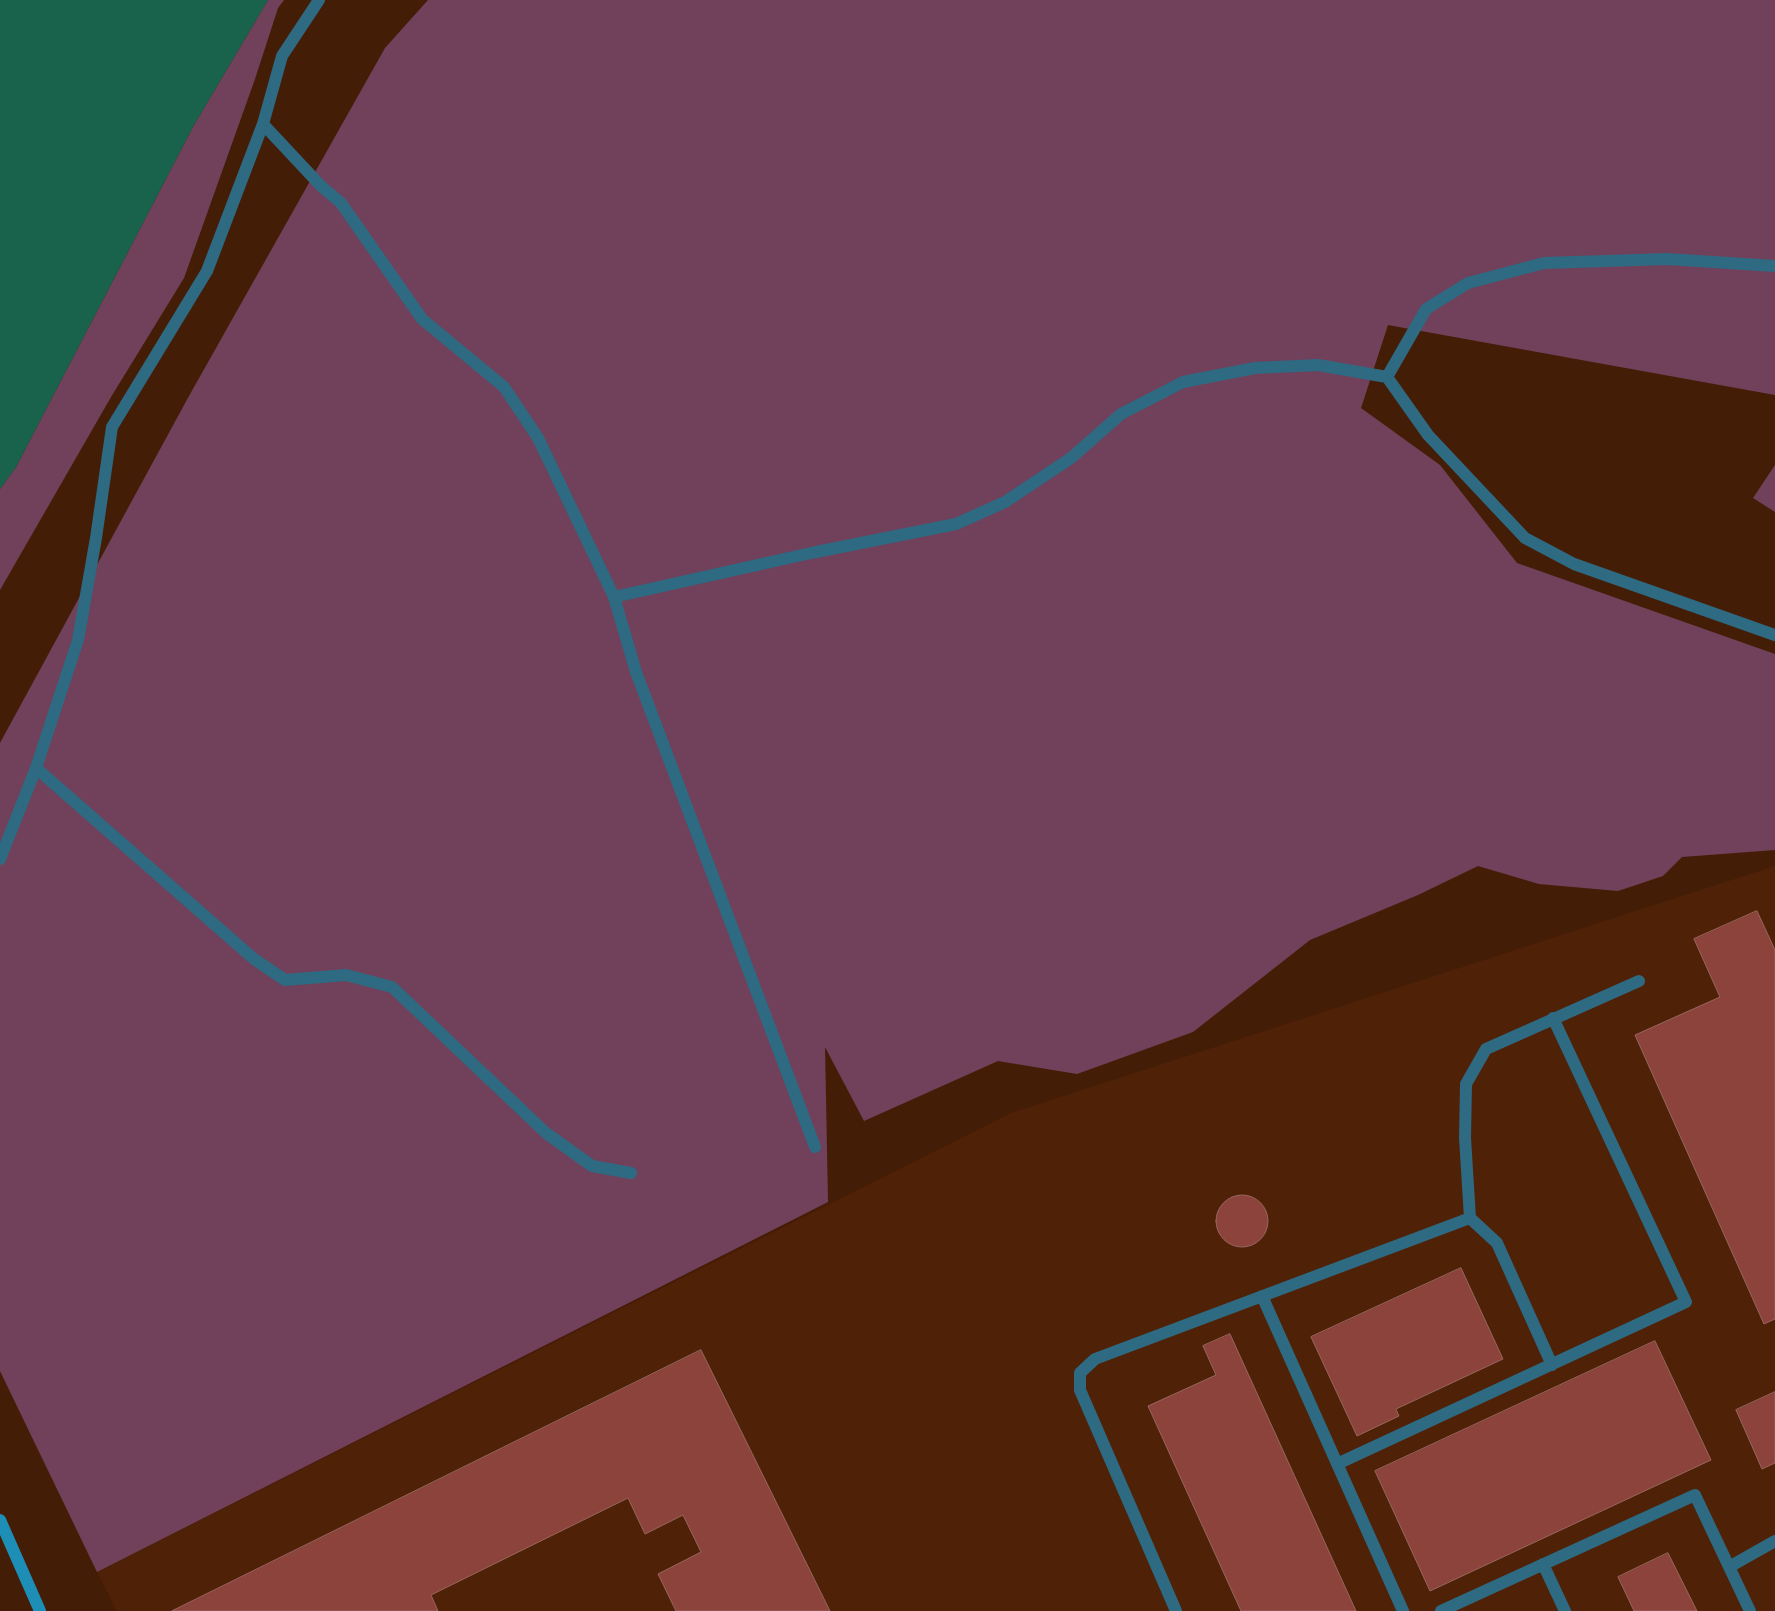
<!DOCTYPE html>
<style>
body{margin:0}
canvas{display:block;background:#441d07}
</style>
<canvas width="1775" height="1611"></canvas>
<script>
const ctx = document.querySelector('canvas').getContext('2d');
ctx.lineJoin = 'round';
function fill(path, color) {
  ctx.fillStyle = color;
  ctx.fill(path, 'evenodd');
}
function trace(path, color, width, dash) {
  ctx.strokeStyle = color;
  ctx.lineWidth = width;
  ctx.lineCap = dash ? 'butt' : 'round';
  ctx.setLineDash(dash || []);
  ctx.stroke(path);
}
fill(new Path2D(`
 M1775 866V1611H117L97 1572 1011 1113Z`), '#4f2106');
fill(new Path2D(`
 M268 0H284L278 8 255 79 184 278 111 397 0 590V489L16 467 194 125Z
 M428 0H1775V395L1388 325 1361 408 1440 465 1517 563 1775 654V850L1682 857 1663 876 1618 891 1539 884 1478 866 1418 895 1310 940 1193 1032 1077 1074 998 1061 864 1121 825 1047 828 1202 97 1572 0 1371V743L189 396 385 48Z
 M1775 465V512L1753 498Z`), '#71415b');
fill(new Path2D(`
 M0 0H268L194 125 16 467 0 489Z`), '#19634c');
const building = new Path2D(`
 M1757 911 1775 950V1319L1764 1324 1635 1035 1720 997 1694 939Z
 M1216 1221a26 26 0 1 1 52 0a26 26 0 1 1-52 0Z
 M1461 1268 1503 1359 1396 1409 1399 1416 1357 1436 1311 1337Z
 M1230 1334 1356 1611H1241L1148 1406 1216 1375 1203 1346Z
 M1655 1341 1711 1460 1430 1591 1375 1471Z
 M701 1350 830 1611H676L658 1574 701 1552 683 1515 645 1534 628 1498 431 1595 438 1611H172Z
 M1775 1392V1463L1762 1469 1736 1410Z
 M1668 1553 1697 1611H1634L1618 1577Z`);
fill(building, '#8c433c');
trace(building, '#98655f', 1);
trace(new Path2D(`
 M263 124 282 56 319 0
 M1387 377 1428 435 1525 538 1574 564 1775 635
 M614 597 811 553 956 524 1005 502 1071 458 1121 414 1183 382 1255 368 1318 365 1387 377 1426 309 1468 283 1544 263 1667 259 1775 266
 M36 768 254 959 285 980 346 975 392 987 546 1133 592 1166 631 1173
 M0 859 36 768 78 640 96 538 112 427 207 271 263 124 321 186 341 203 422 319 504 387 538 438 614 597 636 672 815 1147
 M1470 1218 1497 1243 1552 1365
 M1262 1296 1403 1611
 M1337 1464 1686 1302 1553 1018
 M1543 1564 1565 1611
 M1729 1567 1775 1541
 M1176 1611 1080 1390V1373L1095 1359 1470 1218 1465 1138 1466 1084 1486 1049 1639 981
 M1441 1611 1695 1495 1750 1611`), '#2e6a82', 12);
trace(new Path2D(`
 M0 1520 40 1611`), '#1d8eb5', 12);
</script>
